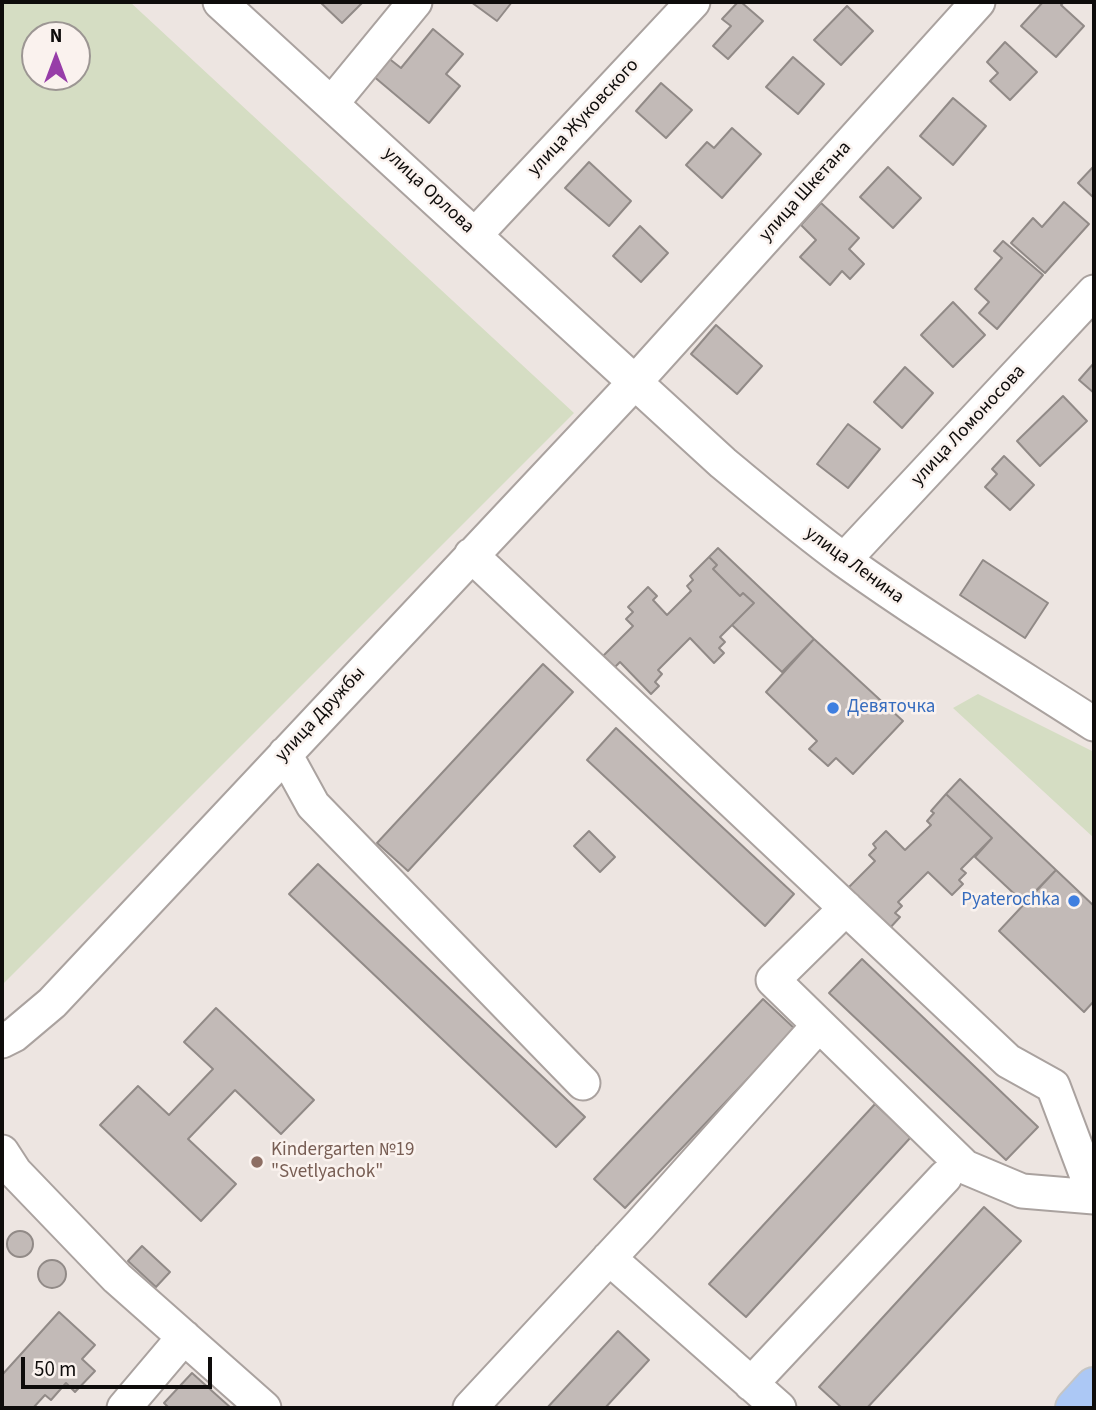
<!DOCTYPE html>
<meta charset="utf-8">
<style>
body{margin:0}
#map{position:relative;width:1096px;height:1410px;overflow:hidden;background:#ede5e1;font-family:"Source Sans 3",sans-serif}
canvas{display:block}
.frame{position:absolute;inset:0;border:4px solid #0e0c0b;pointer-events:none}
.north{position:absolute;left:21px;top:21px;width:70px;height:70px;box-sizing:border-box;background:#faf2ee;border:2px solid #9c9693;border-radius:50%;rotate:0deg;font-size:19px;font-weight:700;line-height:28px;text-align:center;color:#0e0c0b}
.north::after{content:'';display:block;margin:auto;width:24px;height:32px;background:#973da8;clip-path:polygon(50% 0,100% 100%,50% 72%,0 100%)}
.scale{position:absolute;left:21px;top:1357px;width:191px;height:32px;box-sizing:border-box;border:4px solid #0e0c0b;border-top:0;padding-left:9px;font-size:21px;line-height:24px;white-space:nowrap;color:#0e0c0b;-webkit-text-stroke:5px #faf2ee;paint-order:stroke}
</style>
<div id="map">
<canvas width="1096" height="1410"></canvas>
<div class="frame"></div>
<div class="north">N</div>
<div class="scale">50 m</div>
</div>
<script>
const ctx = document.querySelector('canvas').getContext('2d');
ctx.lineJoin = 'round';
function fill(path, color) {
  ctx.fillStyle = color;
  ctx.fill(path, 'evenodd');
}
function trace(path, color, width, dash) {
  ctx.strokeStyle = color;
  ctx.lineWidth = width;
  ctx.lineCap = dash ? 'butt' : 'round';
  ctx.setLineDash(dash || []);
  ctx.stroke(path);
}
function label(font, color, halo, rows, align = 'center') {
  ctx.font = font + ' "Source Sans 3",sans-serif';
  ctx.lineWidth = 5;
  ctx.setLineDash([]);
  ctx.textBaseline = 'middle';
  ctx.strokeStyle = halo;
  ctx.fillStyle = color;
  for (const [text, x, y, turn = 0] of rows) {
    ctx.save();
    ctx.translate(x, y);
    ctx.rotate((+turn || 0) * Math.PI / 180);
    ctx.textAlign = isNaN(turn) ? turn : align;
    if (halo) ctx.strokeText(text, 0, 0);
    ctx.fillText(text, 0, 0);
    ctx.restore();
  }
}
fill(new Path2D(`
 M2 2H130L574 413 2 985ZM77 35V77H35V35Z
 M978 694 1094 752V838L953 708Z`), '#d5ddc3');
const building = new Path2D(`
 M320 2H363L342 23Z
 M471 2H512L497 21Z
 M738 2H741L763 21 728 59 713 46 731 26 722 19Z
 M1043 2H1064L1061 5 1084 26 1056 57 1021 26Z
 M847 6 873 31 841 65 814 40Z
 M433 29 463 54 446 74 460 86 429 123 372 75 387 57 401 68Z
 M1005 42 1037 72 1010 100 990 81 998 73 987 62Z
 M793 57 824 84 798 114 766 87Z
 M661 83 692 110 666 138 636 111Z
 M953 98 986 126 953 165 920 136Z
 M732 128 761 154 722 198 686 165 707 142 714 148Z
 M589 162 631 201 609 226 565 188Z
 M1094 166V198L1078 183Z
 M888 167 921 198 893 228 860 197Z
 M1064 202 1089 224 1045 273 1011 243 1033 218 1042 227Z
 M821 203 859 238 849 249 864 264 850 279 842 271 830 285 800 257 816 240 801 225Z
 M640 226 668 253 641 282 613 256Z
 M1003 241 1043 275 997 329 979 313 989 302 975 289 1002 258 994 251Z
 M953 302 985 335 953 367 921 335Z
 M716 325 762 366 737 394 691 354Z
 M1094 363V393L1079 380Z
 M905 367 933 393 902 428 874 402Z
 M1063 396 1087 421 1040 466 1017 441Z
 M848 424 880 449 848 488 817 464Z
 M1004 456 1034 485 1010 510 985 487 997 474 992 469Z
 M718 548 814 639 782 672 732 625 754 603 743 593 740 596 713 569 717 565 709 557Z
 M709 557 717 565 713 569 740 596 743 593 754 603 720 637 725 642 719 648 724 653 714 663 690 638 658 670 662 674 655 682 659 686 651 694 620 662 615 667 603 656 633 626 626 619 633 612 628 607 648 587 657 596 653 600 667 615 691 591 687 586 693 580 690 576Z
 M983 560 1048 603 1025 638 960 595Z
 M814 639 903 721 853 774 836 758 828 766 809 749 817 741 766 692Z
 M543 664 573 692 408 871 377 843Z
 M616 728 794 894 765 926 587 760Z
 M960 779 1056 870 1024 903 975 857 992 838 946 794Z
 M946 794 992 838 961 869 966 873 959 880 963 884 952 895 928 872 898 902 902 906 895 913 900 917 889 929 845 891 875 861 869 855 876 848 873 844 886 831 905 850 931 825 927 821 934 813 931 811Z
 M589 831 615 857 600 872 574 846Z
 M318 864 585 1117 556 1147 289 894Z
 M1056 870 1094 906V1001L1084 1012 999 931Z
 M862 959 1038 1127 1006 1160 829 993Z
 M763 999 795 1029 625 1208 594 1179Z
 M216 1008 314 1100 281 1134 235 1090 188 1139 236 1184 201 1221 100 1125 138 1086 169 1115 213 1069 184 1042Z
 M875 1104 911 1137 746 1317 709 1284Z
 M984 1207 1021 1241 867 1408H842L819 1387Z
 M7 1244a13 13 0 1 1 26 0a13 13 0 1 1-26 0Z
 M142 1246 170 1272 156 1287 128 1261Z
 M38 1274a14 14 0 1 1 28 0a14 14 0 1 1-28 0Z
 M59 1312 95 1345 82 1359 95 1371 75 1392 66 1383 51 1400 45 1395 33 1408H2V1375Z
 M618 1331 649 1360 605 1408H547Z
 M192 1373 231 1408H169L164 1403Z`);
fill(building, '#c2bab7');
trace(building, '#918a87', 2);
const minor = new Path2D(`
 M220 2 723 463C763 496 802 529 844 560 925 618 1010 670 1094 724
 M332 103 415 2
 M475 235 693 2
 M471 555 1008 1061 1053 1086 1094 1195
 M844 560 1094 292
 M285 754 313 805 583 1083
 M846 908 773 980 965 1167 1022 1191 1094 1197
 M2 1041 14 1035 52 1003 635 382 978 2
 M2 1152 15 1172 117 1278 264 1408
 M609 1258 779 1408
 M751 1384 945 1177
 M124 1408 184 1337
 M470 1408 640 1225 819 1025`);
const major = new Path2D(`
 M1075 1408 1094 1387`);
trace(minor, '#aaa29f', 37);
trace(major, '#c5c5c4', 42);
trace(minor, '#fff', 33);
trace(major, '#acc8f5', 38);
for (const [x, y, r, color] of [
 [833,708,7,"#3f7fe0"],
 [1074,901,7,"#3f7fe0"],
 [257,1162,7,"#8d6e63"]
]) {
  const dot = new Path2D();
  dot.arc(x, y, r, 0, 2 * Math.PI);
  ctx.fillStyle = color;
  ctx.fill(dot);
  trace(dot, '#faf2ee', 2.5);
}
label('19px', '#0e0c0b', '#faf2ee', [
 ["улица Жуковского",584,118,-47],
 ["улица Орлова",428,191,43],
 ["улица Шкетана",806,192,-48],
 ["улица Ломоносова",969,426,-47],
 ["улица Ленина",854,566,36],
 ["улица Дружбы",321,715,-47]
]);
label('19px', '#366cbe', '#faf2ee', [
 ["Девяточка",847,708],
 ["Pyaterochka",1060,901,"right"]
], 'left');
label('19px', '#785e54', '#faf2ee', [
 ["Kindergarten №19",271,1151],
 ["\"Svetlyachok\"",271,1173]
], 'left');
</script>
